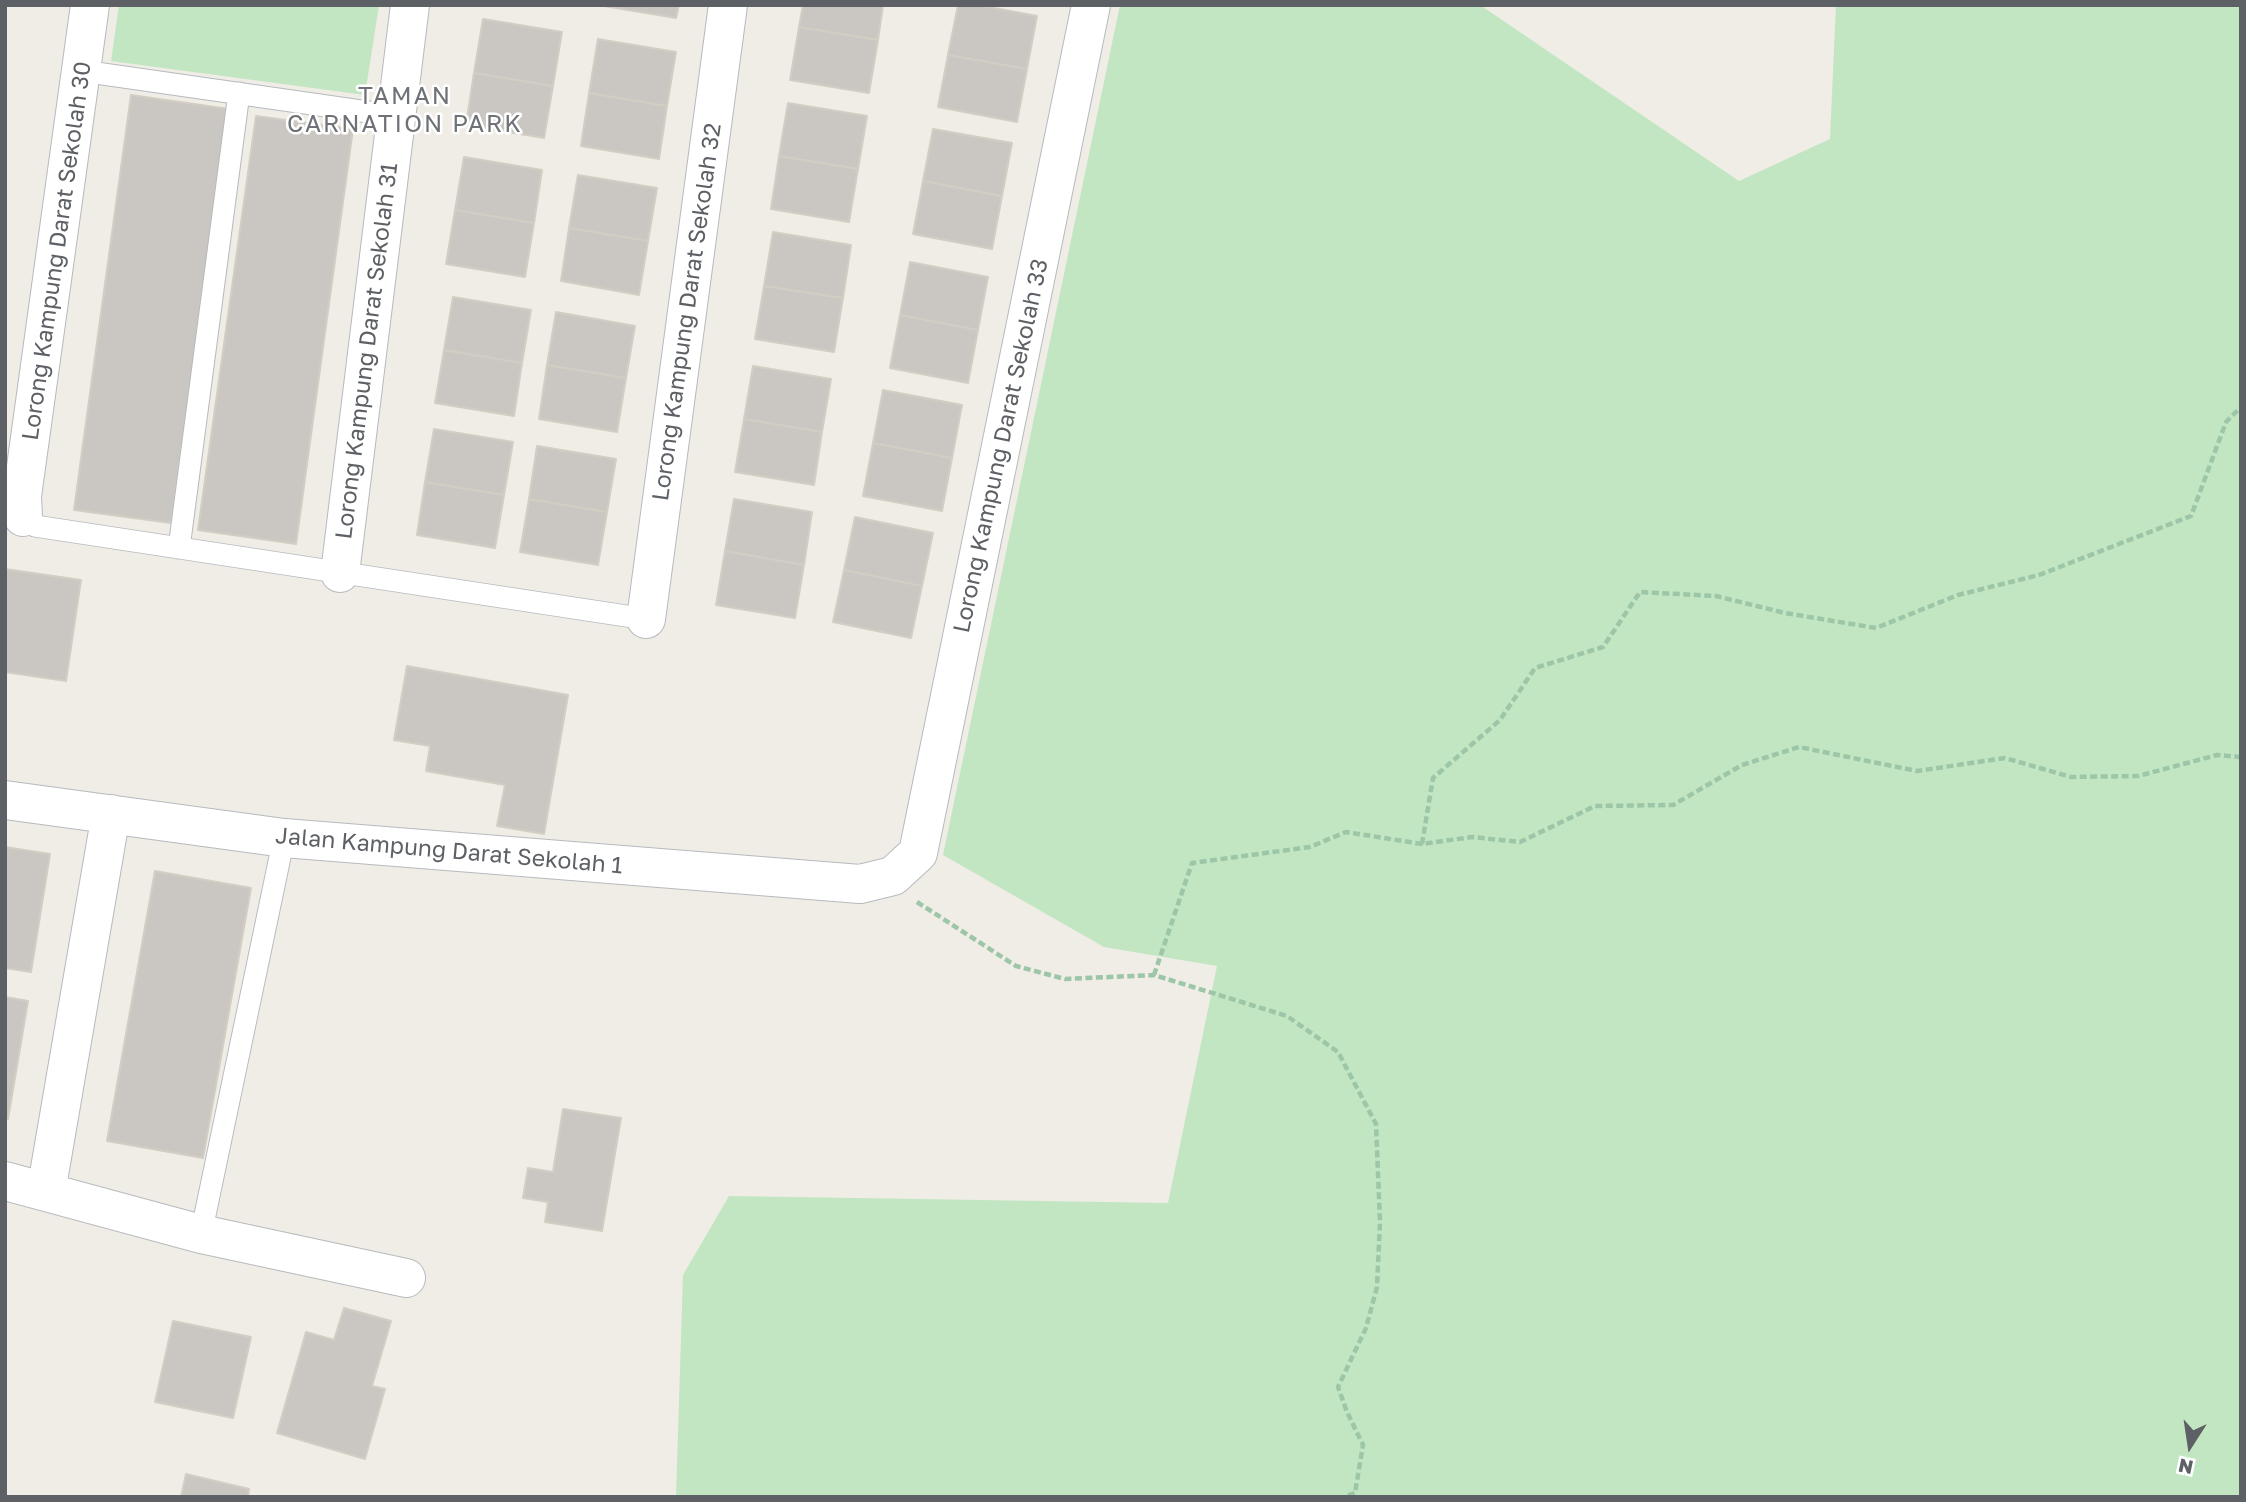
<!DOCTYPE html>
<style>
body{margin:0}
#map{position:relative;width:2246px;height:1502px;overflow:hidden;background:#efede5;font-family:"Golos Text",sans-serif}
canvas{display:block}
.frame{position:absolute;inset:0;border:7px solid #5d6065;pointer-events:none}
.north{position:absolute;left:2155px;top:1411px;width:70px;height:70px;-webkit-text-stroke:5px #fff;paint-order:stroke;rotate:192deg;font-size:19px;font-weight:700;line-height:28px;text-align:center;color:#5d6065}
.north::after{content:'';display:block;margin:auto;width:24px;height:32px;background:#5d6065;clip-path:polygon(50% 0,100% 100%,50% 72%,0 100%)}
</style>
<div id="map">
<canvas width="2246" height="1502"></canvas>
<div class="frame"></div>
<div class="north">N</div>
</div>
<script>
const ctx = document.querySelector('canvas').getContext('2d');
ctx.lineJoin = 'round';
function fill(path, color) {
  ctx.fillStyle = color;
  ctx.fill(path, 'evenodd');
}
function trace(path, color, width, dash) {
  ctx.strokeStyle = color;
  ctx.lineWidth = width;
  ctx.lineCap = dash ? 'butt' : 'round';
  ctx.setLineDash(dash || []);
  ctx.stroke(path);
}
function label(font, color, halo, rows, align = 'center') {
  ctx.font = font + ' "Golos Text",sans-serif';
  ctx.lineWidth = 5;
  ctx.setLineDash([]);
  ctx.textBaseline = 'middle';
  ctx.strokeStyle = halo;
  ctx.fillStyle = color;
  for (const [text, x, y, turn = 0] of rows) {
    ctx.save();
    ctx.translate(x, y);
    ctx.rotate((+turn || 0) * Math.PI / 180);
    ctx.textAlign = isNaN(turn) ? turn : align;
    if (halo) ctx.strokeText(text, 0, 0);
    ctx.fillText(text, 0, 0);
    ctx.restore();
  }
}
fill(new Path2D(`
 M119 5H379L365 95 111 61Z
 M1120 5H1480L1739 181 1830 139 1836 5H2241V1497H676L683 1275 729 1196 1168 1203 1217 966 1104 947 943 855Z`), '#c2e6c2');
const building = new Path2D(`
 M598 5H679L676 18Z
 M803 5H883L878 40 799 27Z
 M958 5H978L1037 16 1027 69 948 55Z
 M483 19 562 32 553 86 474 73Z
 M799 27 878 40 869 93 790 80Z
 M598 39 676 52 667 106 589 93Z
 M948 55 1027 69 1017 122 938 107Z
 M474 73 553 86 544 138 466 125Z
 M589 93 667 106 659 159 581 146Z
 M131 95 229 109 171 523 74 510Z
 M788 103 867 116 858 169 779 156Z
 M256 116 353 129 296 544 198 530Z
 M933 129 1012 143 1002 196 923 181Z
 M779 156 858 169 849 222 771 209Z
 M464 157 542 170 534 223 455 210Z
 M578 175 657 188 648 241 569 228Z
 M923 181 1002 196 992 249 913 234Z
 M455 210 534 223 525 277 446 264Z
 M569 228 648 241 639 295 561 281Z
 M773 232 851 245 843 298 764 286Z
 M910 262 988 277 978 330 900 315Z
 M764 286 843 298 834 352 755 339Z
 M453 297 531 310 522 363 444 350Z
 M556 312 635 326 626 378 547 365Z
 M900 315 978 330 968 383 890 368Z
 M444 350 522 363 514 416 435 403Z
 M547 365 626 378 617 432 539 419Z
 M753 366 831 379 822 432 744 419Z
 M883 390 962 405 952 458 873 443Z
 M744 419 822 432 814 485 735 472Z
 M434 429 513 442 504 495 425 482Z
 M873 443 952 458 942 511 863 496Z
 M537 446 616 459 607 512 529 499Z
 M425 482 504 495 495 548 417 535Z
 M529 499 607 512 598 565 520 552Z
 M734 499 812 512 804 565 725 551Z
 M855 517 933 533 922 586 844 570Z
 M725 551 804 565 795 618 716 605Z
 M5 569 81 580 66 681 5 672Z
 M844 570 922 586 911 638 833 622Z
 M407 666 568 695 544 834 497 826 505 785 426 771 430 746 394 740Z
 M5 847 50 854 31 972 5 968Z
 M155 871 251 888 203 1158 107 1141Z
 M5 997 28 1001 8 1119 5 1118Z
 M563 1109 621 1118 602 1231 545 1222 548 1202 523 1198 528 1168 553 1172Z
 M344 1308 391 1321 372 1386 385 1389 365 1459 277 1433 306 1332 334 1340Z
 M173 1321 251 1337 233 1418 155 1402Z
 M186 1474 249 1489 248 1497H181Z`);
fill(building, '#cac7c2');
trace(building, '#d3cec3', 2);
const lane = new Path2D(`
 M82 71 396 116
 M23 517 35 526 646 619
 M179 548 239 93
 M201 1234 284 838`);
const street = new Path2D(`
 M23 517 22 496 90 5
 M340 573 410 5
 M646 619 728 5
 M5 800 284 838 860 884 893 876 918 853 1091 5
 M5 1181 201 1234 406 1278
 M46 1192 111 814`);
trace(lane, '#b7babe', 23);
trace(street, '#b7babe', 40);
trace(new Path2D(`
 M1422 844 1433 778 1500 720 1535 668 1603 647 1640 592 1716 596 1785 613 1876 628 1958 595 2039 575 2191 516 2226 422 2241 407
 M917 902 1016 966 1065 979 1154 975 1287 1016 1338 1052 1376 1124 1380 1222 1377 1287 1366 1328 1338 1387 1347 1412 1363 1445 1355 1493 1344 1497
 M1154 975 1192 863 1310 847 1346 832 1422 844 1472 837 1520 842 1595 806 1673 805 1742 765 1799 747 1917 771 2005 758 2071 777 2138 776 2217 755 2241 757`), '#9cc6a7', 4.5, [7, 3.5]);
trace(lane, '#fff', 21);
trace(street, '#fff', 38);
label('23px', '#5d6065', '#fff', [
 ["Lorong Kampung Darat Sekolah 30",57,251,-82],
 ["Lorong Kampung Darat Sekolah 32",687,312,-82],
 ["Lorong Kampung Darat Sekolah 31",367,351,-83],
 ["Lorong Kampung Darat Sekolah 33",1001,446,-78],
 ["Jalan Kampung Darat Sekolah 1",449,851,5]
]);
ctx.letterSpacing = '2px';
label('24px', '#6e7277', '#fff', [
 ["TAMAN",405,96],
 ["CARNATION PARK",405,124]
]);
ctx.letterSpacing = '0px';
</script>
